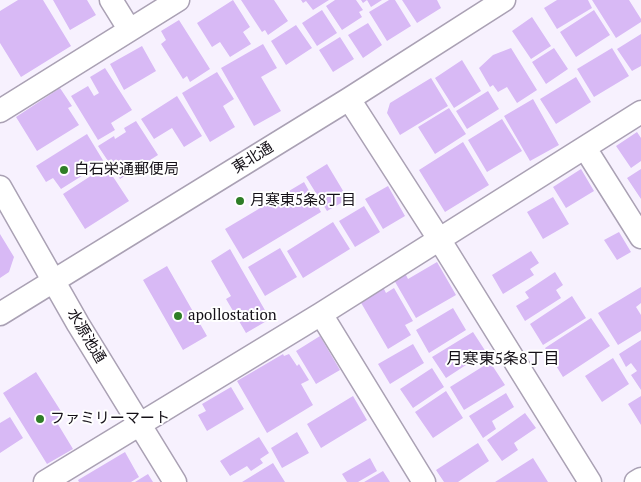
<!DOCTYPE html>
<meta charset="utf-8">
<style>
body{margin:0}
canvas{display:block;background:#f7f1fe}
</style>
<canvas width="641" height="482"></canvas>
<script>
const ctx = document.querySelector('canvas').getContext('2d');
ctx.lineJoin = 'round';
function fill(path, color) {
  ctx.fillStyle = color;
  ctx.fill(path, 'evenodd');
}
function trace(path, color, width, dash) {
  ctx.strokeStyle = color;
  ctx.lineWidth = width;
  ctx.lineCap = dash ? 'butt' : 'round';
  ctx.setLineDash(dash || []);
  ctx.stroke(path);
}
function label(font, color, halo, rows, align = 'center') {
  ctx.font = font + ' "PT Serif","Noto Sans JP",serif';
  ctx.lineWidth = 4;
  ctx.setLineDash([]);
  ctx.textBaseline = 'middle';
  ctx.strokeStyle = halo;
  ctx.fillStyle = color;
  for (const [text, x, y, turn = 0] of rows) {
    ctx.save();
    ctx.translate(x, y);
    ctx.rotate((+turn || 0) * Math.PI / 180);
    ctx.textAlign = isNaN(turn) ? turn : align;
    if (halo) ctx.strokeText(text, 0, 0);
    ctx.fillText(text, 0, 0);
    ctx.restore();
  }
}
fill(new Path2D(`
 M18 0H43L71 46 21 77 0 43V11Z
 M53 0H87L96 15 70 30Z
 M233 0 250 27 243 32 251 44 230 57 220 42 212 47 197 23Z
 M241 0H274L288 21 268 35 265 30 262 32Z
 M301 0H329L313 10 306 1 303 3Z
 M335 0H356L363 10 359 12 362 17 342 30 326 6Z
 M361 0H382L371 7 367 0 363 3Z
 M389 0H395L411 26 387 41 369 12Z
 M402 0H437L441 8 417 23Z
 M557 0H588L592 8 557 29 544 8Z
 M592 0H629L641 19V22L616 38Z
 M322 10 337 33 317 46 302 23Z
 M594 10 610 35 576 57 560 32Z
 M532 17 551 46 531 59 512 31Z
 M179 20 210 69 190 82 187 76 183 79 161 44 166 40 161 31Z
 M368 23 382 45 363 58 348 35Z
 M296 25 312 48 286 65 271 41Z
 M641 34V66L632 71 617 49Z
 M340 37 354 59 333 72 319 50Z
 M263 44 277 68 261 77 281 111 254 126 221 68Z
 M142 46 156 71 124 90 110 64Z
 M511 48 537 90 517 103 507 87 498 92 493 85 490 87 479 68 493 55Z
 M554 48 568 69 546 84 532 62Z
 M612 48 629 76 594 97 577 69Z
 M462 60 481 91 454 108 435 78Z
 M105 68 132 110 111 123 115 130 98 140 71 96 88 86 94 96 99 93 90 77Z
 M217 72 234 99 223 106 235 127 210 142 182 93Z
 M576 77 591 102 556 124 540 99Z
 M431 78 448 106 400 135 387 113 390 103Z
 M60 88 72 106 68 108 79 125 37 151 16 117Z
 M488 91 499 109 467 129 456 111Z
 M177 96 202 136 184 147 172 128 154 139 141 119Z
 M533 99 559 145 530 161 504 116Z
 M449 108 466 134 435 154 418 127Z
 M502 119 522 151 487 172 468 140Z
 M136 121 158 155 120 179 98 146 114 136 115 139 126 132 124 128Z
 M637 132 641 138V161L631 168 616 146Z
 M87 134 104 162 61 189 53 178 46 182 36 166Z
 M463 142 489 185 445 212 419 170Z
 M327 164 348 199 327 211 306 177Z
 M106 166 129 201 85 229 63 194Z
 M581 169 594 191 566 208 553 187Z
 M641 169V199L627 178Z
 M304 182 321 212 243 259 225 229Z
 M388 186 405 216 383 229 365 199Z
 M553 197 569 224 543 239 527 212Z
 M364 206 380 232 355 247 339 221Z
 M333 222 350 249 303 278 287 251Z
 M619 232 631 252 617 260 604 240Z
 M0 234 14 257 9 272 0 278Z
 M280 248 297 277 265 296 248 267Z
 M230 249 270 319 246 333 226 299 231 296 211 261Z
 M531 251 539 263 530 269 534 275 503 294 492 275Z
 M437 262 456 295 416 318 394 280 405 273 408 279Z
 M167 266 207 336 183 350 143 280Z
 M555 272 563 285 556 290 561 298 525 321 516 306 529 298 525 292Z
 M383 287 386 293 394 288 413 321 405 325 411 335 388 349 360 301Z
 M641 287V303L636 307 641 315V331L618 345 598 313Z
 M572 296 586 318 543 345 530 324Z
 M453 308 466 330 429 353 416 330Z
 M591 318 610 346 563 377 545 348Z
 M473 332 486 352 446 378 432 357Z
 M320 336 340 370 316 384 296 351Z
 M641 340V390L631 375 637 371 631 363 626 367 619 354Z
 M413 344 424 363 390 384 378 364Z
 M283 354 284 356 289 354 297 366 299 364 309 380 301 384 313 405 267 433 237 381Z
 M613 358 629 384 602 402 585 376Z
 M490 362 505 385 464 410 450 387Z
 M432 368 444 387 413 408 400 389Z
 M36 372 64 416 56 421 73 449 47 464 3 393Z
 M231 387 244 409 207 431 198 415 206 411 202 404Z
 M446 391 463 418 433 438 415 412Z
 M506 393 514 407 492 421 496 429 483 438 469 416Z
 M353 396 367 420 321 448 307 424Z
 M641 396V425L628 404Z
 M525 413 536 428 514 443 518 450 502 461 487 440Z
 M10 417 23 438 0 453V423Z
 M297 432 309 453 282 468 271 448Z
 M259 437 269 453 260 459 263 463 251 471 247 466 230 476 220 461Z
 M478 443 489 461 458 482H444L436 470Z
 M125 452 139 477 131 482H79L78 480Z
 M370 458 377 471 358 482H347L342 474Z
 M533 458 548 482H495Z
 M273 463 285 482H242Z
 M383 471 390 482H364Z
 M148 474 153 482H135Z`), '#d8b9f5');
const minor = new Path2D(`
 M111 0 129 29
 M349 99 439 239 590 482
 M0 111 178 0
 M585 148 641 237
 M0 187 78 324 175 482
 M0 314 349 99 504 0
 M321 314 424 482
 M45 482 321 314 641 112
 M636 482 641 479`);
trace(minor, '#aaa1b4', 25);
trace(minor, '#fff', 22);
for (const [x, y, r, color] of [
 [64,170,5,"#2e7d27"],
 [240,201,5,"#2e7d27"],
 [178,316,5,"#2e7d27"],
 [40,419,5,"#2e7d27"]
]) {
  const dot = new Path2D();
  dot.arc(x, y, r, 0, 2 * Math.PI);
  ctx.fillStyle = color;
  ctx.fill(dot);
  trace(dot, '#fff', 2);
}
label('15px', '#141017', '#fff', [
 ["東北通",253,158,-32],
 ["水源池通",86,336,59]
]);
label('15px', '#141017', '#fff', [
 ["白石栄通郵便局",74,170],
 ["月寒東5条8丁目",250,201],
 ["apollostation",188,316],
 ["ファミリーマート",50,419]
], 'left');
label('16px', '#141017', '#fff', [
 ["月寒東5条8丁目",503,359]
]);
</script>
